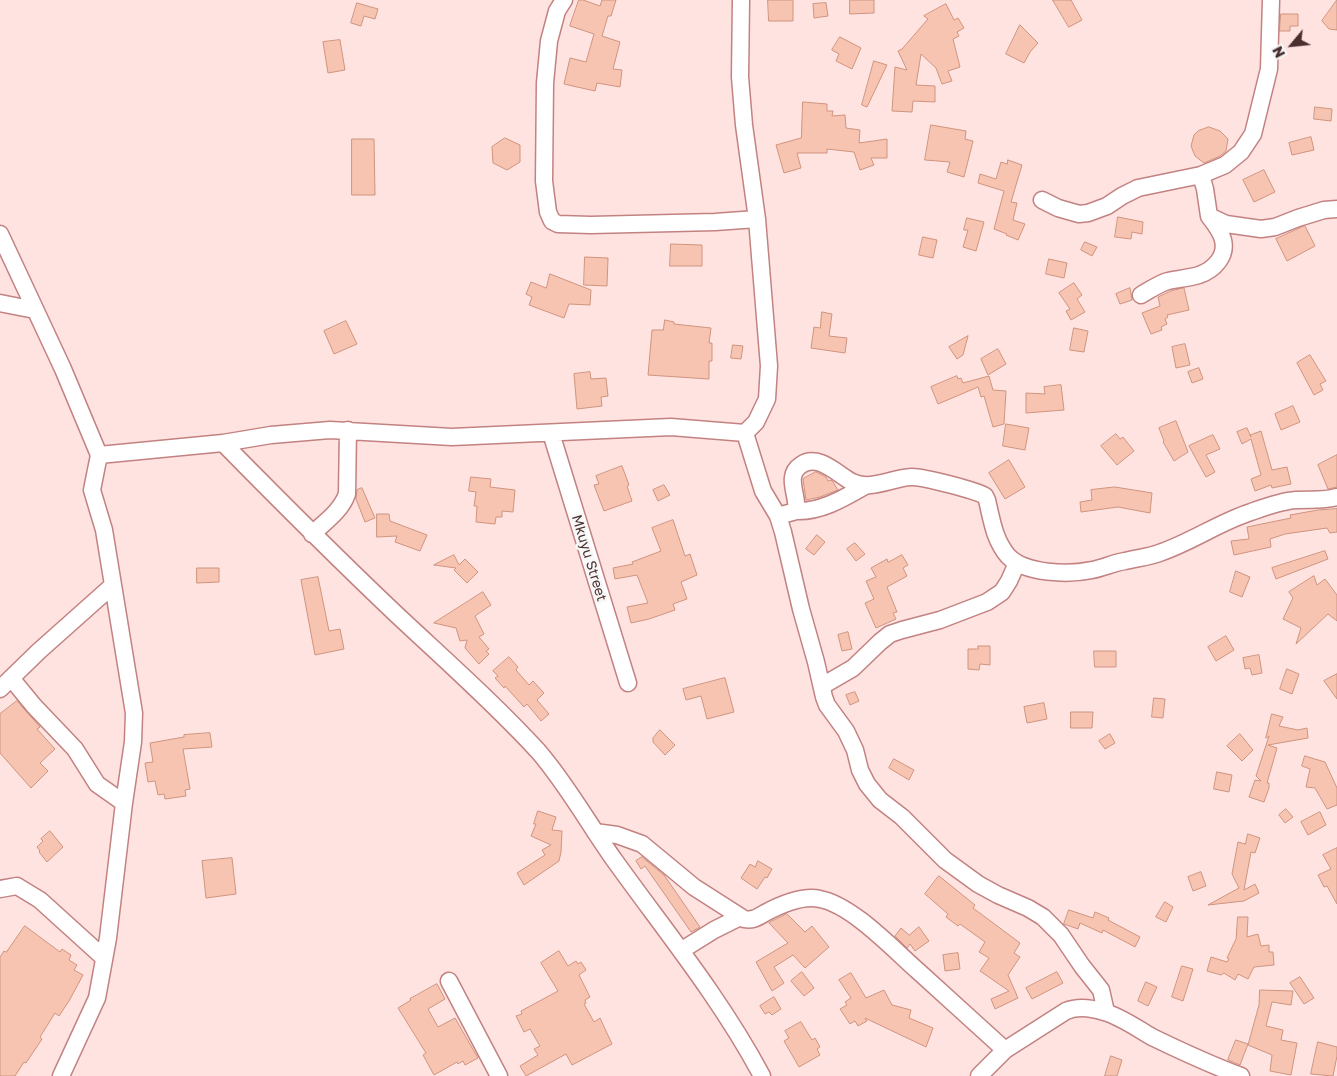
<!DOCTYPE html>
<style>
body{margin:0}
#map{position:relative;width:1337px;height:1076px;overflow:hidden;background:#ffe3e1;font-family:"Golos Text",sans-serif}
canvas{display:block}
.north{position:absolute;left:1267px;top:20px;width:50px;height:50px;-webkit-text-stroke:4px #f7f7f7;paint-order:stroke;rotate:242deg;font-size:14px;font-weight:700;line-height:20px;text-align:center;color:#4a2f2f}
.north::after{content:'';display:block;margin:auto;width:18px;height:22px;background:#4a2f2f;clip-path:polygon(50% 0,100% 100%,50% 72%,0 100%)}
</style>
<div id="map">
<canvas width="1337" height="1076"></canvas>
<div class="north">N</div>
</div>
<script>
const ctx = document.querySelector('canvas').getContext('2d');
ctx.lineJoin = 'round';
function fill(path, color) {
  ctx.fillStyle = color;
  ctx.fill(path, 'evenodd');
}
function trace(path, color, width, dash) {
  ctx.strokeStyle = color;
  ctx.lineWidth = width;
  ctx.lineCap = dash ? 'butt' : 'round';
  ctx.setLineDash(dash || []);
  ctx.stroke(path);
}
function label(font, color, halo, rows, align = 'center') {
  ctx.font = font + ' "Golos Text",sans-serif';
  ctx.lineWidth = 5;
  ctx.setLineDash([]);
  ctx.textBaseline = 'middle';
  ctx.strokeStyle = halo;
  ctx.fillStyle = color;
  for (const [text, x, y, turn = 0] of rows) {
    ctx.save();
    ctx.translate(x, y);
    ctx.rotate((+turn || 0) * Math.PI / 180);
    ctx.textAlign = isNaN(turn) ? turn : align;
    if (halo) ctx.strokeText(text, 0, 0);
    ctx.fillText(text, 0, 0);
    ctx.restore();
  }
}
const building = new Path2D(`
 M579 0H583L600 6 602 0H616L611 16H608L602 36 620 42 613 69 622 70 620 87 597 83 595 91 564 84 570 58 586 62 594 34 570 26Z
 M768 0H793V21H769Z
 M850 0H874V13L850 14Z
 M1053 0H1071L1082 20 1069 27Z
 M1337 0V30L1329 29 1322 21Z
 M357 3 378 9 375 19 364 16 361 26 351 23Z
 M826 3 828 16 814 18 813 4Z
 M946 4 954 20 958 18 964 28 957 32 959 36 953 39 960 67 948 71 952 81 942 84 936 68 921 54 916 85 935 86V102L913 101 912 112 892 111 895 67 907 70 898 51 902 49 928 19 924 16Z
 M1281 14H1298V26H1290V31H1280Z
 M1020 25 1038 43 1030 52 1024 63 1006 54Z
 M840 37 861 48 852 69 836 61 839 54 832 50Z
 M340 40 345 70 328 73 323 42Z
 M874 61 887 65 867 107 862 105Z
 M803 102 827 104V111H833L832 116 845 115 846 128 860 130 859 143 887 139V158H871L874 165 860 170 854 152 827 149V153H797L801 168 784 173 776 145 801 138Z
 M1315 107 1332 109 1331 121 1314 119Z
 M931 125 966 131 965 139 973 141 964 177 947 172 950 162 925 160Z
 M1209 127 1220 131 1228 139 1226 151 1220 156 1204 163 1195 156 1191 146 1194 135 1198 131Z
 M1311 137 1314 150 1292 155 1289 143Z
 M505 138 520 145V162L507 170 493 163 492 147Z
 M352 139H374L375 195H352Z
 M1008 160 1022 165 1011 202 1017 203 1013 220 1025 224 1018 240 1006 235 1007 234 994 229 1004 191 978 183 980 174 996 179 1001 162 1007 164Z
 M1264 170 1275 192 1254 202 1243 180Z
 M1118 217 1143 222 1142 234 1132 232 1131 239 1115 237Z
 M967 218 984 222 976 251 963 247 968 230H964Z
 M1305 226 1315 246 1287 261 1276 239Z
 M923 237 937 240 933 258 919 255Z
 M1085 242 1097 247 1092 256 1081 250Z
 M671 244 702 245V266H670Z
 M585 257 608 258 607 286 584 285Z
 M1049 259 1067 263 1064 278 1046 274Z
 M550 274 591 290 590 305 569 304 564 318 529 305 532 297 526 294 531 282 546 288Z
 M1074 283 1082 295 1077 299 1085 312 1071 320 1066 311 1070 309 1059 293Z
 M1130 288 1132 300 1120 304 1116 294Z
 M1184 288 1189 310 1167 315 1168 317 1165 319 1167 324 1161 327 1162 330 1151 334 1142 313 1160 306 1158 297 1171 291Z
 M822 312 832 314 829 336 847 338 845 353 811 348 814 327 820 328Z
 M665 320 674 322V324L711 328 709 343H712V361H709V379L648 375 652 330H663Z
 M346 321 357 344 334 354 324 331Z
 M1074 328 1088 331 1084 352 1070 350Z
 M968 336 963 355 957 359 949 347Z
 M1185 344 1190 365 1176 368 1172 347Z
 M733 345 743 346 741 359 731 358Z
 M998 349 1006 364 988 375 981 359Z
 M1310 355 1326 381 1320 384 1323 390 1314 395 1297 363Z
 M1199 368 1203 379 1192 383 1188 372Z
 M590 372 591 379 606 378 608 396 601 397 602 406 577 409 574 374Z
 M957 376 958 379 961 378 963 383 989 376 993 390 1006 391 1004 424 993 427 984 396 981 397 978 387 938 404 931 387Z
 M1061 385 1064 410 1026 413V393L1045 394 1044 387Z
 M1293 406 1300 422 1281 430 1275 414Z
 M1176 421 1188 452 1174 461 1163 442 1164 441 1159 428Z
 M1006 424 1029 428 1025 450 1003 446Z
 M1247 428 1251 437 1250 435 1261 431 1272 470 1287 467 1291 484 1272 488 1271 485 1255 491 1251 479 1261 475 1251 439 1242 444 1237 432Z
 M1116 434 1120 439 1123 437 1134 451 1117 465 1101 446Z
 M1213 435 1220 449 1206 455 1215 472 1206 477 1189 446Z
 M1337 455V487L1328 489 1318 465Z
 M1009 460 1025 487 1005 499 989 473Z
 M622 466 629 485 627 486 632 501 604 511 594 485 599 484 596 476Z
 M816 472 826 477 828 481 831 480 833 482 838 490 820 497 806 500 803 479Z
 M471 477 491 479 490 487 515 490 513 512 502 511V517H496L495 524 476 522 477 506H474L476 492 469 491Z
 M664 485 670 495 658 501 653 490Z
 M1115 487 1152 493 1150 513 1118 507 1081 512 1080 502 1092 500 1091 490Z
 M362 488 375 518 365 522 356 499 357 490Z
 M1337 509V532L1330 533 1327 528 1285 534 1270 539 1271 547 1234 555 1231 541 1249 539 1247 527 1291 518 1290 515 1318 510Z
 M377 514H389L390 521 427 535 420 551 395 542 397 536 377 537Z
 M673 520 685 556 690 554 697 575 681 582 687 599 673 604 675 610 649 619 631 623 627 607 648 603 637 575 615 579 613 568 633 564 632 562 661 551 652 528Z
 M817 535 825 542 814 555 806 549Z
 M855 543 865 554 856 561 847 549Z
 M1325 551 1328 559 1276 579 1272 568Z
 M454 555 459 565 465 559 478 572 467 583 454 570 456 568 434 565Z
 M902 555 908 565 903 568 907 576 887 587 897 612 893 613 896 619 876 628 865 603 874 599 866 581 876 577 871 568 887 559 888 562Z
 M197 568H219V582L197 583Z
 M1236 571 1250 577 1242 597 1230 592Z
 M1314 576 1317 585 1325 579 1337 595V621L1328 614 1296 644 1301 628 1283 619 1293 598 1289 592Z
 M318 577 329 631 340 629 344 649 315 655 301 580Z
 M483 592 491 605 475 616 484 634 479 637 489 649 486 651 489 654 479 664 465 648 467 640 460 641 456 628 434 623Z
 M848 632 852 649 842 651 838 635Z
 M1226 636 1234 650 1216 661 1208 647Z
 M978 646H990V665L980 664 979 670 968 669V649H978Z
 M1094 651H1116V667H1095Z
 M1259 655 1262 673 1252 675 1250 668 1245 669 1243 658Z
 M509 657 518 667 516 670 529 685 533 681 544 693 537 700 549 714 541 721 527 704 524 707 505 686 504 688 495 678 498 676 493 671Z
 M1287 669 1299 674 1292 694 1280 689Z
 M1337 674V699L1324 681Z
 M725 678 734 712 707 719 701 696 686 700 683 689Z
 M855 692 859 701 850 705 846 695Z
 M1154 698 1165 699 1163 718 1152 717Z
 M17 701 40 727 37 729 55 749 40 763 48 771 31 788 0 753V714Z
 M1044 703 1047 719 1027 723 1024 707Z
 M1071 712H1093L1092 728H1071Z
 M1272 714 1283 717 1279 726 1298 730 1307 728 1308 738 1268 745 1277 748 1267 783H1269V788L1264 802 1249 797 1255 780 1261 781 1256 776 1269 736 1266 738Z
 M660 730 675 745 665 755 653 742V738Z
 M210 733 212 747 183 749 190 789 185 790 186 796 165 799 164 794 158 795 155 781 148 782 145 763 153 762 150 743 184 737V735Z
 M1110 734 1115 743 1105 749 1099 741Z
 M1240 734 1253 750 1242 761 1227 746Z
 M1305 756 1325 762 1337 788V805L1327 809 1315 788 1306 787 1310 769 1302 766Z
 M894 759 914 770 909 780 889 768Z
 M1217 772 1232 775 1229 792 1214 789Z
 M1286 809 1293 817 1285 823 1279 815Z
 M538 811 556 817 552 830 562 831 561 852 559 861 524 885 517 873 545 855 542 850 551 845 531 836 536 824H534Z
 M1320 812 1326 825 1308 835 1301 822Z
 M50 831 63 847 47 862 39 852 40 851 37 847 43 841 41 839Z
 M1248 834 1260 838 1255 853 1251 852 1244 890 1255 884 1259 893 1244 901 1208 905 1239 888 1232 874 1238 842 1245 844Z
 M1337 848V904L1327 886 1324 887 1318 875 1331 869 1323 855Z
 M642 857 664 875 700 927 691 932 645 866 641 869 636 861Z
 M232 858 236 894 206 898 202 861Z
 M758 861 772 869 767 878 765 877 757 889 741 878 750 864 755 867Z
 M1201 872 1206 886 1193 891 1188 877Z
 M939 876 975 905 973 908 1020 943 1014 953 1020 957 1008 975 1018 998 995 1009 991 999 1009 991 980 971 989 958 979 952 985 942 960 924 958 926 946 917 948 914 925 894Z
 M1165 902 1173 907 1166 922 1156 917Z
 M1069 910 1093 918 1095 912 1109 918 1108 920 1140 937 1135 947 1103 930 1102 933 1080 923 1078 929 1064 924Z
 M787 914 805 932 812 926 829 947 805 968 793 955 774 967 784 983 772 991 756 962 788 943 769 923Z
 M1238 917H1248L1247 937 1258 934 1261 946 1269 945V952H1273L1274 965 1254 967 1248 979 1238 974 1235 980 1224 973 1221 975 1207 971 1211 957 1227 962 1229 959 1227 958 1236 939Z
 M25 926 60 952 62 949 71 955 69 960 77 965 74 970 83 975 69 1001 59 1016 55 1013 40 1037 42 1039 26 1063 24 1062 15 1076H0V957L4 951 6 952Z
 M919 927 929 941 915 951 910 944 907 948 895 936 901 928 909 935Z
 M559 951 568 966 576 961 578 964 581 962 586 970 579 975 590 997 585 1000 586 1003 584 1004 594 1022 600 1018 612 1044 572 1065 566 1054 526 1076 520 1066 538 1055 534 1049 540 1046 530 1029 524 1032 516 1016 522 1014 521 1011 558 991 541 963Z
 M958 953 960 969 945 971 943 955Z
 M1182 966 1193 969 1183 1001 1172 997Z
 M802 972 814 988 804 996 791 981Z
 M1057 972 1063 983 1032 999 1026 988Z
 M851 973 866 998 884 990 892 1005 911 1010 909 1018 933 1028 926 1047 865 1018 867 1021 858 1026 855 1021 850 1024 840 1009 847 1005 845 1002 851 998 839 980Z
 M1300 977 1314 998 1304 1004 1290 983Z
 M1146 982 1157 987 1148 1006 1138 1001Z
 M437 984 445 999 428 1009 438 1027 455 1018 478 1058 465 1065 463 1061 458 1064 457 1062 434 1075 423 1055 426 1053 398 1008 411 1000 410 999Z
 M1260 990 1293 991 1291 1005 1272 1002 1266 1026 1283 1030 1281 1040 1297 1043 1291 1075 1270 1071 1272 1055 1248 1045 1259 1005Z
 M774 997 781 1009 772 1015 769 1012 765 1014 760 1006Z
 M801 1022 812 1040 815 1038 820 1047 817 1049 820 1055 799 1067 784 1041 789 1038 785 1031Z
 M1236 1040 1248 1044 1240 1065 1228 1060Z
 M1318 1042 1337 1047V1056L1333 1076 1311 1074Z
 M1111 1056 1122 1060 1117 1076H1105Z`);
fill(building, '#f7c4b2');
trace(building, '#cf947e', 1);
const minor = new Path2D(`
 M564 0 557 11 549 41 545 83 544 181 548 212 552 221 558 224 591 225 715 222 757 219
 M1201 175 1205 189 1209 216 1226 224 1261 229 1275 227 1298 218 1324 210 1337 209
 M1042 200 1058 208 1079 214 1088 213 1107 206 1122 196 1138 188 1201 175 1225 165 1241 152 1253 134 1269 69 1271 0
 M0 234 63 369 99 455 92 490 104 530 134 713 133 742 124 803 108 938 97 998 61 1076
 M1141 295C1150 290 1158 284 1168 281 1178 279 1189 278 1199 275 1214 270 1227 256 1223 240 1221 231 1214 223 1209 216
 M0 303 35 310
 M551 433 628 683
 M745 433 763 491 778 516 783 532 801 609 816 662 824 697 827 705 846 731 855 750 860 770 867 784 880 800 902 817 945 860 978 884 998 895 1028 908 1043 917 1061 935 1082 966 1101 990 1106 1012
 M223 443 271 435 330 430 452 437 671 427 745 433 756 422 767 399 769 366 757 219 744 125 740 77 741 0
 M99 455 223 443C280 501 337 558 396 614 444 659 494 703 538 751 566 783 590 826 615 861 666 932 721 999 762 1076
 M796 511C821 512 844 498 865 486
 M778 516 796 511C799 496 784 476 801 465 818 453 837 474 852 482 870 491 892 478 911 477 921 476 978 491 985 496L987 500C992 521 994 539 1008 556 1025 574 1069 575 1092 570 1103 568 1113 563 1125 561 1137 558 1150 557 1162 552 1193 541 1220 522 1251 512 1265 507 1281 501 1296 500 1310 499 1324 501 1337 497
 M312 534C325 522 341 511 347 494L348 430
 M11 678 34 706 75 749 97 784 124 803
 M822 686 853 668 880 642 890 634 902 630 940 620 987 602 1002 592 1009 581 1017 563
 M0 689 39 651 112 586
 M595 832 617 835 642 844 694 887 744 919C753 921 758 917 765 913 780 905 803 895 820 899 852 905 893 949 918 971 947 997 976 1024 1005 1050
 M0 889 17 886 40 900 104 958
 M682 950 714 930 740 917
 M449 981 499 1076
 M979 1076 1005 1050 1066 1011C1078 1006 1092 1008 1104 1012 1120 1016 1138 1029 1152 1037 1181 1051 1211 1065 1241 1076`);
trace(minor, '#c28281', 19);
trace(minor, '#fff', 16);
label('14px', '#4a2f2f', '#f7f7f7', [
 ["Mkuyu Street",589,558,73]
]);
</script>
